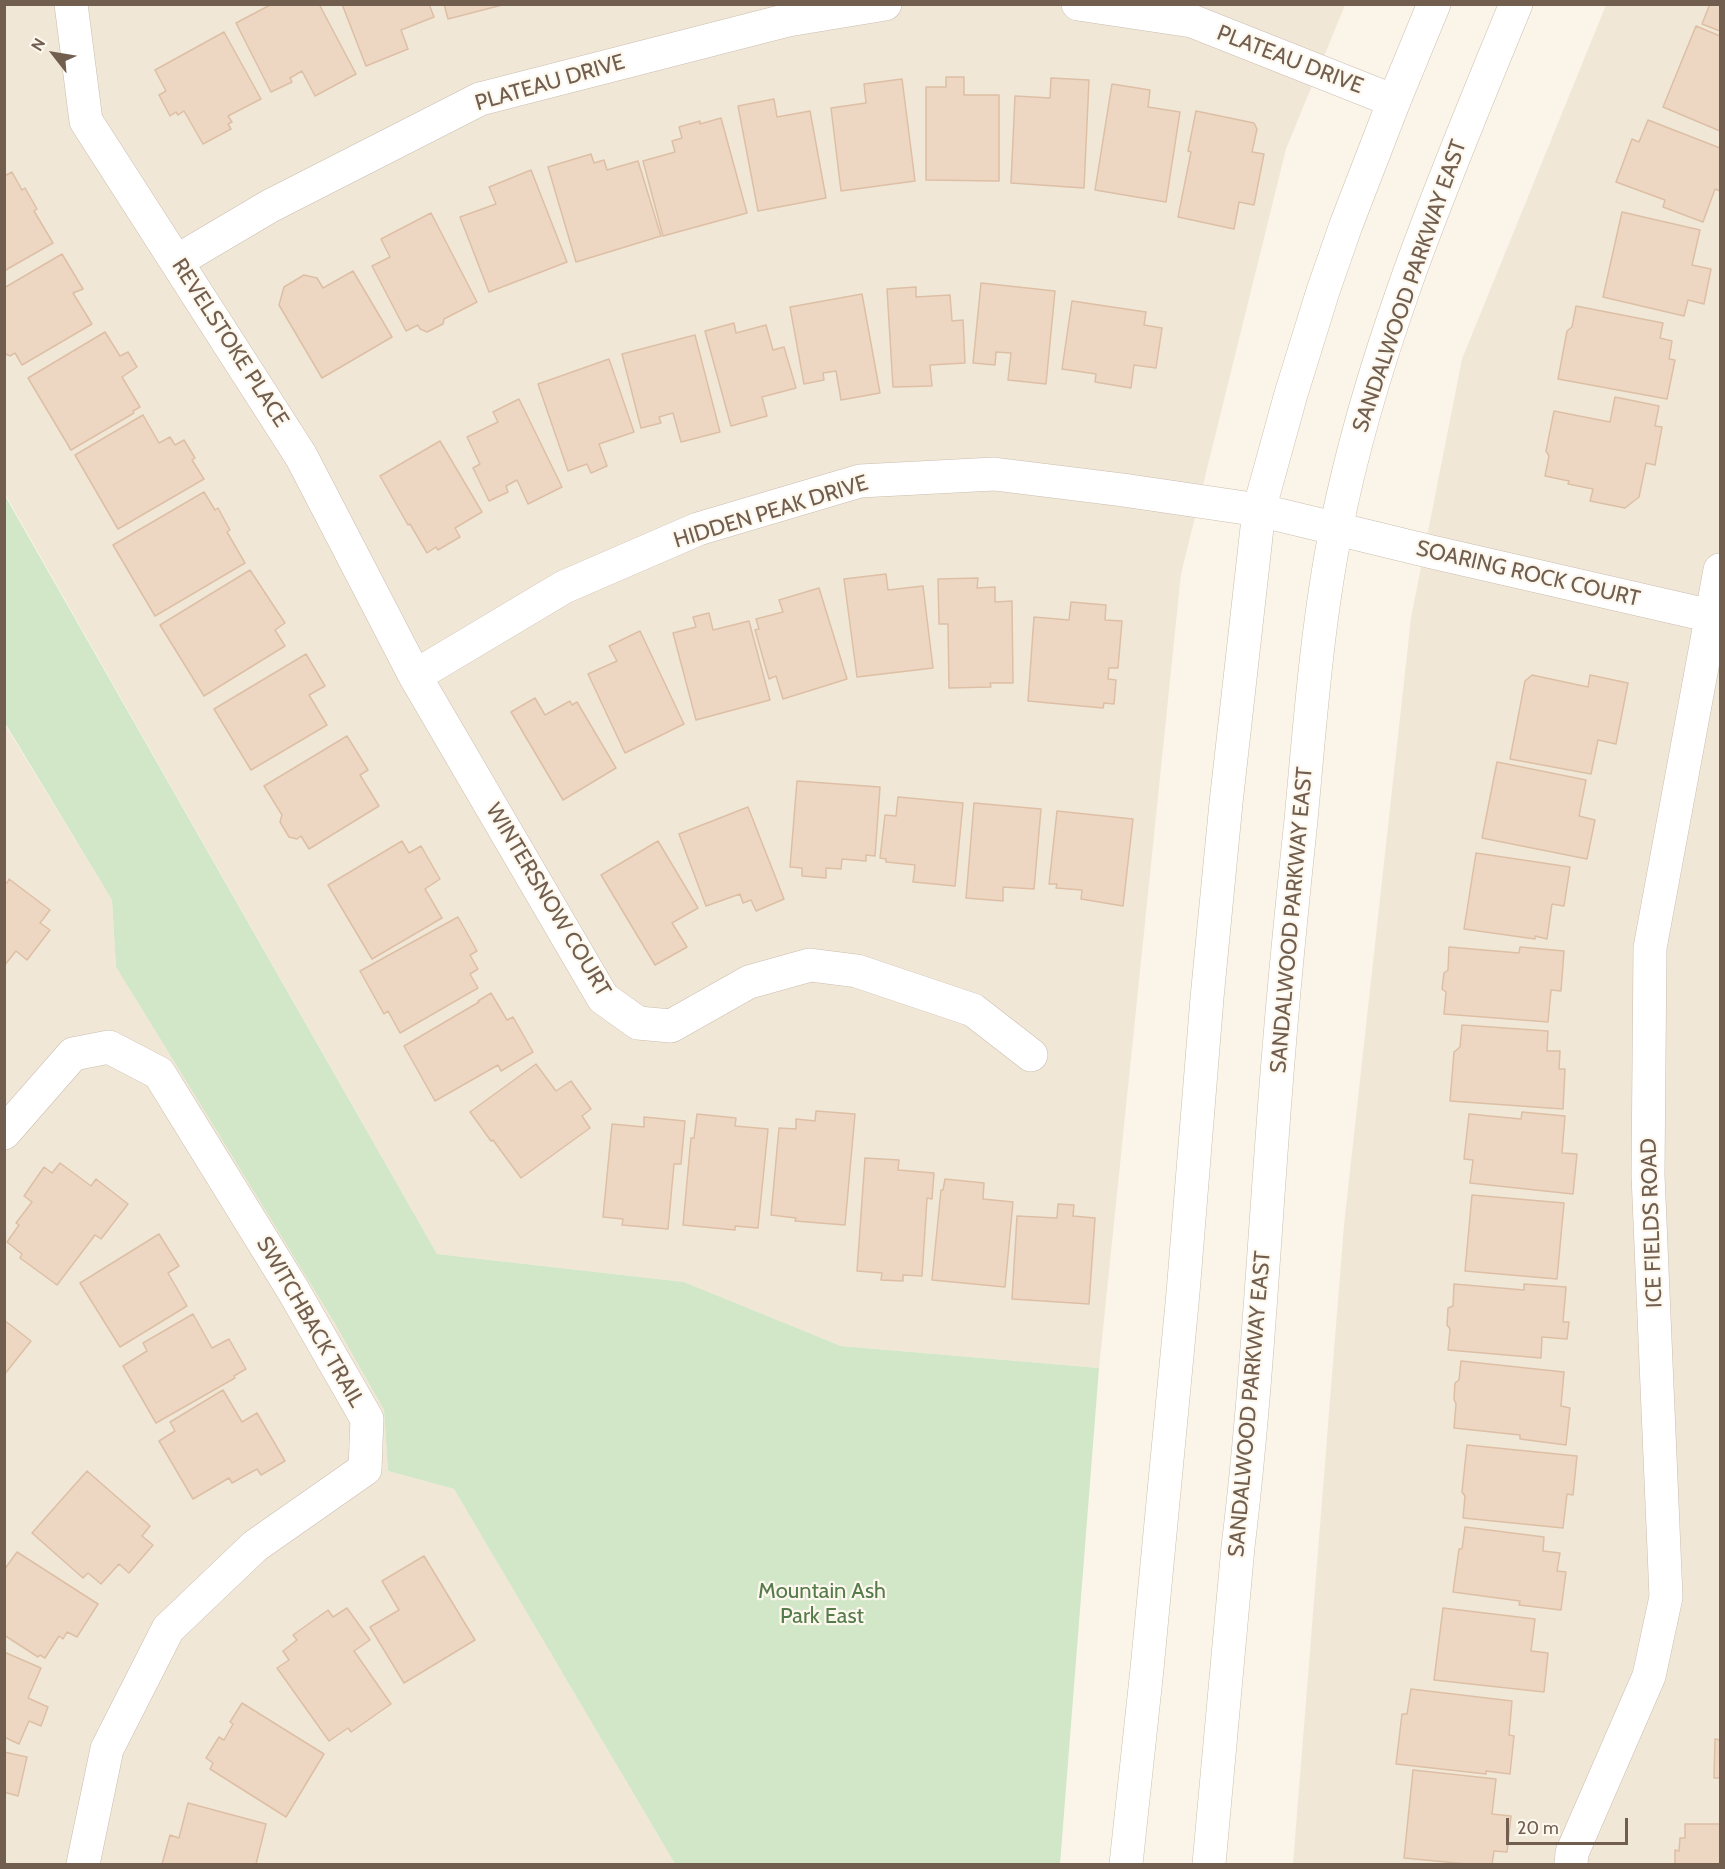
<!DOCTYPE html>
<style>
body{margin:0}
#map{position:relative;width:1725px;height:1869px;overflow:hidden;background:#faf5e8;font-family:Cabin,sans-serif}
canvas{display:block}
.frame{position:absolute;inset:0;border:6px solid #725e4f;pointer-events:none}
.north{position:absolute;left:24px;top:24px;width:60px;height:60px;-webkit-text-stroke:4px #fdf8ee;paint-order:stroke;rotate:301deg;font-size:16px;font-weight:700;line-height:24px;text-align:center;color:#725e4f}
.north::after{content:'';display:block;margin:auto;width:21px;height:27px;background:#725e4f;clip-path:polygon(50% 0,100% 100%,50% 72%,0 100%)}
.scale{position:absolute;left:1506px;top:1818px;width:122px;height:27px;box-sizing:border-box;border:3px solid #725e4f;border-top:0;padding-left:8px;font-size:18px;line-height:21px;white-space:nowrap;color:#725e4f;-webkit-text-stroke:4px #fdf8ee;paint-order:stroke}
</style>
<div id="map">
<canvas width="1725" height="1869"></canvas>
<div class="frame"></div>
<div class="north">N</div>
<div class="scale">20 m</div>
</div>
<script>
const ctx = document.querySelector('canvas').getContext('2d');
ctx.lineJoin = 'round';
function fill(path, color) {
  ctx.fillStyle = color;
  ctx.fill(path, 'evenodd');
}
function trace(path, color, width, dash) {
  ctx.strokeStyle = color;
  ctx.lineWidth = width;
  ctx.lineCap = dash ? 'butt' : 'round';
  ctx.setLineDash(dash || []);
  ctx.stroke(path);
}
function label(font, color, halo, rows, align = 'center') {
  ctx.font = font + ' Cabin,sans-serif';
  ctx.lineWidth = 4.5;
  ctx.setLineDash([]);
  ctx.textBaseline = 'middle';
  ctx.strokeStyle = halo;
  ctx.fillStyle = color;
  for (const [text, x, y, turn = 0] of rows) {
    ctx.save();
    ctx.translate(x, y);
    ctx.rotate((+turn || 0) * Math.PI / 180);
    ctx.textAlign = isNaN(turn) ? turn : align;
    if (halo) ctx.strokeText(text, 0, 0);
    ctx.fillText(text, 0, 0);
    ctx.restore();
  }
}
fill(new Path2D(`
 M4 5H1345L1286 149 1181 574 1099 1368 841 1346 684 1282 437 1254 5 494Z
 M1606 5H1720V1864H1293L1344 1225 1411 618 1462 359Z
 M4 723 112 900 116 967 334 1322 384 1410 388 1471 454 1489 675 1864H5Z`), '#f1e7d7');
fill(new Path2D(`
 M4 494 437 1254 684 1282 841 1346 1099 1368 1060 1864H675L454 1489 388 1471 384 1410 334 1322 116 967 112 900 5 723Z`), '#d2e6c8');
const building = new Path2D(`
 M272 4H319L356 74 315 96 302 71 290 78 292 82 271 92 236 23Z
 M342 4H429L434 17 401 30 408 49 366 66Z
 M444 4H506L448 19Z
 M1710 4H1720V31L1702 24Z
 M1696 26 1720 36V131L1663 107Z
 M224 32 261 99 228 116 232 122 228 124 231 129 203 144 184 111 178 115 176 112 170 116 159 95 166 91 155 70Z
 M946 77H964V95H999V181L926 180V87H946Z
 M1051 78 1089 80 1084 188 1011 183 1015 96 1050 98Z
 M902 79 915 181 841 191 831 108 866 103 864 84Z
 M1112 84 1150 90 1148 107 1180 112 1166 202 1095 190Z
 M774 99 777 117 810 111 826 198 758 211 738 106Z
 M1196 111 1254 123 1257 129 1252 152 1264 154 1254 205 1239 202 1234 229 1178 217 1191 152 1188 151Z
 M721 118 747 213 663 236 643 161 675 152 672 141 682 138 679 127 700 121V124Z
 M1648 120 1720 148V191L1715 189 1703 222 1663 207 1665 200 1616 182 1632 139 1639 142Z
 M591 154 594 163 604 160 607 170 638 161 661 236 576 262 548 167Z
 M531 170 567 262 489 292 460 217 496 204 489 187Z
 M12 172 22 190 25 188 37 209 34 211 53 243 4 271V176Z
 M1622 212 1700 230 1692 265 1711 269 1704 304 1688 300 1684 316 1603 297Z
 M431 213 477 302 444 319 443 324 427 332 420 329 418 325 406 331 372 266 390 257 381 239Z
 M62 254 83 289 73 293 92 324 22 365 15 353 10 356 4 353V288Z
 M353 271 392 337 322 378 279 305 284 287 304 275 317 278 323 288Z
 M981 283 1055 291 1046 384 1008 380 1011 353 996 352 995 365 973 363Z
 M916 287V297L950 295 952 321 963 320 965 363 930 365 932 386 893 387 887 289Z
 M862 294 880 393 841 400 836 371 823 373 824 380 804 384 790 307Z
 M1072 301 1146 312 1144 325 1162 328 1156 368 1134 365 1131 388 1095 382 1096 374 1062 369Z
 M1576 306 1663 323 1660 338 1672 341 1669 359 1675 360 1667 399 1558 379 1567 331 1572 327Z
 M734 323 736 333 766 325 773 350 784 347 796 388 762 397 767 416 731 426 705 331Z
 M105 332 120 356 128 352 137 367 122 377 140 407 133 411 134 413 71 450 28 378Z
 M695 335 720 432 681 442 673 413 659 417 661 423 641 428 622 354Z
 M609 359 634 432 599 444 607 466 591 473 587 464 568 471 538 384Z
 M1615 397 1659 406 1655 426 1662 427 1655 465 1646 463 1639 497 1625 508 1590 501 1593 489 1568 484 1569 481 1545 476 1549 456 1546 451 1554 411 1610 422Z
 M519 399 562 487 528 504 517 480 506 486 508 492 489 501 473 468 480 464 467 437 498 422 493 412Z
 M143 415 159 443 170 437 175 445 184 440 195 458 192 460 204 479 118 529 75 455Z
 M440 441 482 512 455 528 460 537 438 550 436 547 427 553 410 524 408 525 380 476Z
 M204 492 215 510 218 508 230 530 227 532 245 563 155 616 113 545Z
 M250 570 285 623 275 630 285 646 204 696 160 625Z
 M886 574 888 590 923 586 933 668 857 677 844 579Z
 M978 578 977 588 995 587V602L1012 601 1013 683H990L991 687 949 688 948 624H939L938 579Z
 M819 588 847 679 783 699 776 676 769 679 755 630 759 629 756 619 783 612 779 600Z
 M1071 602 1106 605 1105 620 1122 621 1118 668H1109L1108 679 1116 680 1114 704 1104 703 1103 708 1028 701 1034 617 1069 620Z
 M709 613 713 630 749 621 770 700 696 720 673 633 696 627 693 617Z
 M640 631 684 724 625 753 588 674 617 661 609 646Z
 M306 654 325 686 309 695 327 725 251 770 214 709Z
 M1532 675 1588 687 1590 675 1628 683 1616 744 1598 740 1591 774 1510 759 1525 681Z
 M535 698 545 715 570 701 572 705 577 702 616 768 563 800 511 712Z
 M347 736 368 770 360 775 379 806 309 849 301 836 297 839 289 837 280 822 282 815 264 786Z
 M1497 762 1586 780 1579 816 1595 820 1587 859 1482 838Z
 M797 781 880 787 875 856 866 855V861L842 859 841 869 826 868V878L802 876V868L790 867Z
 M898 797 963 803 955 886 913 882 915 865 886 862V859L880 858 885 815 896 816Z
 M974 803 1041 809 1034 889 1003 887V901L966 898Z
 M748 807 784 899 756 911 751 900 743 903 740 894 706 906 679 834Z
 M1057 811 1133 819 1123 906 1081 899 1082 890 1056 888 1057 884H1049Z
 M402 841 409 853 421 846 440 879 425 889 442 918 372 959 328 885Z
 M658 841 698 908 672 923 687 947 655 965 601 875Z
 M1476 853 1570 867 1564 906 1552 904 1547 939 1535 936V939L1464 929Z
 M9 879 50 910 40 923 50 930 27 960 16 951 4 966V882L7 883Z
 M458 917 477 951 470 955 478 969 470 974 478 988 400 1033 388 1011 384 1014 360 971Z
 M1449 947 1519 953 1520 947 1564 951 1561 991 1551 990 1548 1022 1444 1014 1446 992 1442 989 1444 973 1448 970Z
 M491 993 507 1020 513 1017 533 1052 501 1071 498 1065 435 1101 404 1046 479 1002 478 1001Z
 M1462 1025 1548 1031 1547 1051H1560L1559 1069H1565L1563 1109 1450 1101 1454 1052 1460 1047Z
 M536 1064 556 1091 571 1081 591 1109 582 1116 590 1128 521 1178 493 1140 491 1141 470 1112Z
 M816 1111 855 1114 845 1225 795 1221 796 1218 771 1215 779 1128 796 1129V1119L815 1121Z
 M1522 1112 1565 1116 1562 1153 1577 1154 1573 1194 1470 1183 1473 1160 1464 1159 1469 1114 1521 1119Z
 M697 1114 736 1118 735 1126 768 1129 758 1228 735 1226V1230L683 1225 691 1138H694Z
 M644 1117 685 1121 681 1164H674L668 1229 622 1225 623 1219 603 1217 612 1124 644 1127Z
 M865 1158 899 1160 898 1170 934 1173 932 1199 927 1198 922 1276 903 1275V1281L881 1280 882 1273 857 1271Z
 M60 1163 91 1186 96 1179 128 1204 101 1239 95 1235 57 1285 20 1258 22 1254 7 1242 19 1225 16 1223 32 1202 24 1196 44 1167 52 1173Z
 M945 1179 984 1183 983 1199 1013 1202 1005 1287 932 1280 941 1190H943Z
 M1472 1195 1564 1203 1557 1279 1465 1271Z
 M1058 1204 1074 1205 1073 1216 1095 1218 1089 1304 1012 1299 1017 1216 1057 1218Z
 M159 1234 179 1266 168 1273 187 1306 120 1347 80 1283Z
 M1454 1284 1524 1290V1284L1566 1287 1563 1322H1569L1567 1339 1542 1337 1541 1358 1448 1350 1450 1329 1447 1325 1448 1308 1453 1306Z
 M193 1314 212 1348 229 1339 246 1369 234 1376 235 1378 156 1423 123 1366 147 1351 143 1343Z
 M4 1320 31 1341 4 1375Z
 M1461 1361 1564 1372 1561 1406 1570 1408 1566 1445 1520 1439V1435L1454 1428 1456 1404 1454 1399 1455 1383 1459 1380Z
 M223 1390 242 1422 257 1413 285 1461 261 1475 257 1469 232 1483 229 1478 193 1499 159 1441 175 1431 170 1422Z
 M1467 1445 1577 1456 1573 1495 1567 1494 1563 1528 1463 1518 1465 1496 1462 1492Z
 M87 1471 150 1526 142 1536 153 1545 129 1573 119 1564 101 1584 88 1573 83 1578 32 1533Z
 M1465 1527 1544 1537 1543 1551 1560 1553 1557 1571 1566 1572 1561 1610 1519 1605 1520 1601 1453 1592 1459 1549H1462Z
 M17 1552 98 1604 77 1637 67 1632 63 1639 59 1636 45 1658 40 1655 38 1657 4 1635V1570Z
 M424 1556 475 1640 404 1683 370 1627 399 1610 382 1581Z
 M347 1608 370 1640 354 1651 391 1704 351 1732 348 1728 329 1741 277 1668 289 1660 283 1651 297 1640 293 1635 328 1610 333 1617Z
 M1443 1608 1535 1619 1531 1651 1548 1653 1544 1692 1434 1680Z
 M4 1652 41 1668 28 1698 48 1707 41 1726 29 1721 19 1744 4 1737Z
 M1411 1689 1512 1701 1509 1735 1514 1736 1510 1774 1486 1771V1774L1396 1764 1402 1714H1407Z
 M242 1703 324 1754 286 1817 210 1769 213 1763 206 1758 219 1737 224 1740 233 1724 230 1722Z
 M1715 1739 1720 1740V1778H1714Z
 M4 1752 27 1757 18 1796 4 1792Z
 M1413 1770 1496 1779 1492 1814 1511 1816 1507 1852 1494 1851 1492 1864H1467L1404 1858Z
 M188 1803 266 1824 256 1864H162L170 1835 179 1838Z
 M1685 1824H1720V1864H1675V1850L1679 1851 1680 1838H1685Z`);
fill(building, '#edd7c3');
trace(building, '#ddbfa5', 1.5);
const street = new Path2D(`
 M71 4 86 121 301 456 415 676 603 998 638 1023 671 1026 749 982 810 965 857 971 973 1010 1031 1055
 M1078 4 1192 21 1394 101
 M177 261 270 206 480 99 788 20 885 4
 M415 676 564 587 698 529 860 481 994 474 1123 490 1259 510 1432 552 1720 618
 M4 1133 73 1054 109 1047 159 1073 293 1290 367 1419 365 1469 255 1546 168 1629 107 1749 83 1864
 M1571 1864 1572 1853 1649 1676 1666 1597 1648 1175 1650 948 1720 570`);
const secondary = new Path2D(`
 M1126 1864 1147 1669 1183 1293 1207 998 1226 803 1259 510 1291 394 1323 291 1346 225 1394 101 1434 4
 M1209 1864 1238 1547C1258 1382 1265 1215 1279 1049 1285 973 1293 896 1301 820 1310 723 1317 625 1336 529 1372 347 1446 175 1516 4`);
trace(street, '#cbbdaf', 34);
trace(secondary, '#cdbead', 34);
trace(street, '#fff', 33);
trace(secondary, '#fff', 33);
label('22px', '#725e4f', '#fdf8ee', [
 ["PLATEAU DRIVE",1290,60,21],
 ["PLATEAU DRIVE",550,83,-16],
 ["SANDALWOOD PARKWAY EAST",1410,286,-71],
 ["REVELSTOKE PLACE",230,343,57],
 ["HIDDEN PEAK DRIVE",771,512,-17],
 ["SOARING ROCK COURT",1528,574,13],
 ["WINTERSNOW COURT",548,900,59],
 ["SANDALWOOD PARKWAY EAST",1292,920,-85],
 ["ICE FIELDS ROAD",1652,1223,-92],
 ["SWITCHBACK TRAIL",310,1322,60],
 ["SANDALWOOD PARKWAY EAST",1250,1404,-85]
]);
label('22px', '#557b4b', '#fdf8ee', [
 ["Mountain Ash",822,1592],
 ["Park East",822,1617]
]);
</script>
